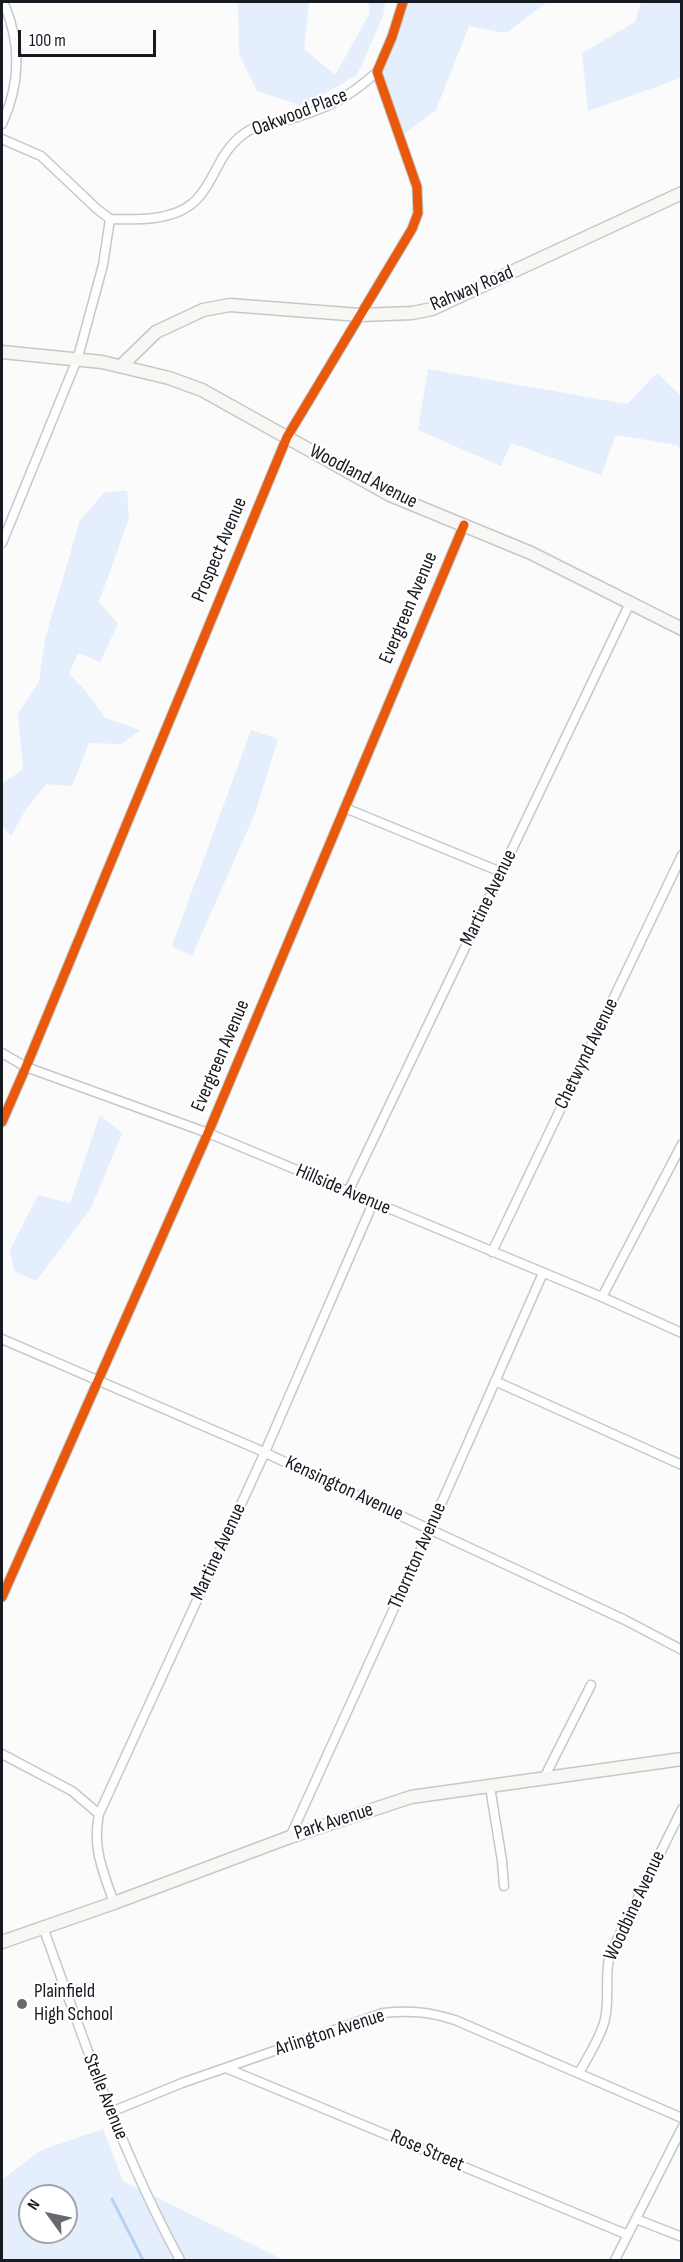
<!DOCTYPE html>
<style>
body{margin:0}
#map{position:relative;width:683px;height:2262px;overflow:hidden;background:#fbfbfb;font-family:"Sofia Sans Condensed",sans-serif}
canvas{display:block}
.frame{position:absolute;inset:0;border:3px solid #161b22;pointer-events:none}
.north{position:absolute;left:18px;top:2184px;width:60px;height:60px;box-sizing:border-box;background:#fff;border:2px solid #a2a4a7;border-radius:50%;rotate:303deg;font-size:16px;font-weight:700;line-height:24px;text-align:center;color:#161b22}
.north::after{content:'';display:block;margin:auto;width:21px;height:27px;background:#66696e;clip-path:polygon(50% 0,100% 100%,50% 72%,0 100%)}
.scale{position:absolute;left:18px;top:30px;width:138px;height:27px;box-sizing:border-box;border:3px solid #161b22;border-top:0;padding-left:8px;font-size:18px;line-height:21px;white-space:nowrap;color:#161b22;-webkit-text-stroke:4px #fff;paint-order:stroke}
</style>
<div id="map">
<canvas width="683" height="2262"></canvas>
<div class="frame"></div>
<div class="north">N</div>
<div class="scale">100 m</div>
</div>
<script>
const ctx = document.querySelector('canvas').getContext('2d');
ctx.lineJoin = 'round';
function fill(path, color) {
  ctx.fillStyle = color;
  ctx.fill(path, 'evenodd');
}
function trace(path, color, width, dash) {
  ctx.strokeStyle = color;
  ctx.lineWidth = width;
  ctx.lineCap = dash ? 'butt' : 'round';
  ctx.setLineDash(dash || []);
  ctx.stroke(path);
}
function label(font, color, halo, rows, align = 'center') {
  ctx.font = font + ' "Sofia Sans Condensed",sans-serif';
  ctx.lineWidth = 4.5;
  ctx.setLineDash([]);
  ctx.textBaseline = 'middle';
  ctx.strokeStyle = halo;
  ctx.fillStyle = color;
  for (const [text, x, y, turn = 0] of rows) {
    ctx.save();
    ctx.translate(x, y);
    ctx.rotate((+turn || 0) * Math.PI / 180);
    ctx.textAlign = isNaN(turn) ? turn : align;
    if (halo) ctx.strokeText(text, 0, 0);
    ctx.fillText(text, 0, 0);
    ctx.restore();
  }
}
fill(new Path2D(`
 M238 2H309L304 49 335 75 370 13 368 2H385L383 16 357 75 303 106 257 91 239 54Z
 M398 2H547L506 33 469 26 436 110 400 137 372 78Z
 M641 2H681V78L588 111 582 53 635 22Z
 M428 369 627 404 657 373 681 396V450L677 445 616 435 601 475 511 443 501 466 418 430Z
 M127 491 129 518 99 602 118 624 100 662 78 653 69 674 85 690 105 718 141 730 121 744 89 743 72 786 46 784 25 811 11 836 2 825V784L23 769 18 714 39 682 45 639 80 520 105 492Z
 M251 730 278 739 255 813 192 956 172 946Z
 M100 1115 122 1133 91 1208 36 1281 14 1271 10 1250 38 1195 70 1203Z
 M103 2129 123 2181 284 2260H2V2180L39 2151ZM30 2196H66V2232H30Z`), '#e4eefc');
trace(new Path2D(`
 M112 2199 143 2260`), '#b7d1f2', 3);
const street = new Path2D(`
 M2 124C20 85 21 45 5 6
 M2 139 41 156 97 209 110 219
 M110 219C137 220 173 221 194 202 205 192 212 177 219 164 227 149 238 135 254 128 266 123 281 122 294 118 330 107 349 97 377 72
 M2 543 78 357 103 265 110 219
 M345 808 501 872
 M2 1053 26 1067 208 1133 602 1297 682 1333
 M2 1122 26 1067 287 437 412 229 418 213 417 187 377 72 392 37 403 2
 M348 1192 630 603
 M492 1252 682 855
 M602 1297 682 1144
 M2 1339 257 1449 625 1620 682 1650
 M495 1381 682 1465
 M2 1597 208 1133 464 525
 M2 1754 72 1791 99 1814
 M543 1780 591 1685
 M490 1787 502 1861 504 1886
 M290 1837 430 1529 543 1273
 M114 1903C103 1871 92 1848 99 1814L265 1452 373 1203
 M43 1927C84 2041 122 2154 180 2260
 M226 2068 628 2235
 M579 2073C587 2058 602 2035 605 2019 610 1997 604 1975 610 1954L682 1809
 M111 2112 182 2083 383 2013C411 2010 429 2012 455 2020L682 2118
 M636 2219 682 2237
 M615 2260 682 2128`);
const secondary = new Path2D(`
 M2 352 102 362 169 378 202 390 390 495 531 553 682 629
 M121 366 156 332 203 310 230 305 360 315 412 313 432 309 682 193
 M2 1942 114 1903 290 1837 411 1797 682 1759`);
trace(street, '#c5c8cb', 11);
trace(secondary, '#c5c8cb', 15);
trace(street, '#fefefe', 8);
trace(secondary, '#f8f7f4', 12);
trace(new Path2D(`
 M2 1122 26 1067 287 437 412 229 418 213 417 187 377 72 392 37 403 2
 M2 1597 208 1133 464 525`), '#e8590c', 9);
for (const [x, y, r, color] of [
 [22,2004,6,"#66696e"]
]) {
  const dot = new Path2D();
  dot.arc(x, y, r, 0, 2 * Math.PI);
  ctx.fillStyle = color;
  ctx.fill(dot);
  trace(dot, '#fff', 2);
}
label('20px', '#161b22', '#fff', [
 ["Oakwood Place",300,113,-21],
 ["Rahway Road",472,289,-23],
 ["Woodland Avenue",363,477,27],
 ["Prospect Avenue",220,550,-67],
 ["Evergreen Avenue",409,608,-67],
 ["Martine Avenue",489,898,-64],
 ["Chetwynd Avenue",587,1054,-64],
 ["Evergreen Avenue",221,1056,-67],
 ["Hillside Avenue",343,1190,23],
 ["Kensington Avenue",344,1489,25],
 ["Martine Avenue",219,1552,-65],
 ["Thornton Avenue",418,1556,-66],
 ["Park Avenue",334,1822,-18],
 ["Woodbine Avenue",635,1906,-65],
 ["Arlington Avenue",330,2033,-18],
 ["Stelle Avenue",105,2097,68],
 ["Rose Street",427,2151,23]
]);
label('20px', '#161b22', '#fff', [
 ["Plainfield",34,1992],
 ["High School",34,2015]
], 'left');
</script>
